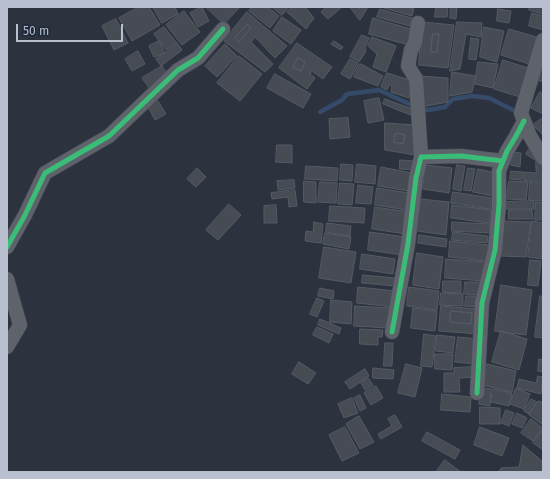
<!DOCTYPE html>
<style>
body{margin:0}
#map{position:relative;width:550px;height:479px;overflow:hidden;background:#2d333e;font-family:"Fira Sans",sans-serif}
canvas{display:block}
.frame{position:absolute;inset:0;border:8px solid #b8bfce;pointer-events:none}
.scale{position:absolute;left:16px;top:24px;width:107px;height:18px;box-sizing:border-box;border:2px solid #b8bfce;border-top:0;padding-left:5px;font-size:12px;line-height:14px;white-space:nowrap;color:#b8bfce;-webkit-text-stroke:3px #1e293b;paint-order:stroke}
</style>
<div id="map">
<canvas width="550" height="479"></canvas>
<div class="frame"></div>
<div class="scale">50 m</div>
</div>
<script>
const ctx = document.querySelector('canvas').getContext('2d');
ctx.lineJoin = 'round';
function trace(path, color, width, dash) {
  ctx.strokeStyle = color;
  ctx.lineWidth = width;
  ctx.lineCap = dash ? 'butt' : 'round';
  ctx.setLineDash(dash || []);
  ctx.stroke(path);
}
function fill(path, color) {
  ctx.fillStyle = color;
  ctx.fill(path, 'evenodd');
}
trace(new Path2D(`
 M320 112 342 100 347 94 379 90 418 108 428 110 445 107 453 99 472 96 489 98 519 113`), '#364a6a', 4.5);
const building = new Path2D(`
 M139 7H149L160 25 132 41 119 18Z
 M153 7H175L178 14 162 23Z
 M202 7 209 21 198 27 190 13Z
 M206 7H240L224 24Z
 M252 7H268L279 16 270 28 249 11Z
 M272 7H289L282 15Z
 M292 7H305L314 18 306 29 287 12Z
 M327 7H342L328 19 321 12Z
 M350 7H359V9L361 7H368L360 20Z
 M384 7H407L414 9 412 16 384 8Z
 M436 7H448L447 17H435Z
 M451 7H457L456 19 450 18Z
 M530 7H543V14L529 10Z
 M380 9 415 19 413 27 377 17Z
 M498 9 511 11 509 23 497 21Z
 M184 11 200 32 182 45 166 25Z
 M247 12 287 46 275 58 255 37 251 42 273 64 265 72 224 41ZM247 25 251 28 239 42 235 38Z
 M532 13 543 16V30L529 26Z
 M282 17 301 30 291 44 273 31Z
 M373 18 414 30 409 45 369 34Z
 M116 19 128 43 114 50 102 26Z
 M422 22 454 25 448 68 419 65ZM433 34H439L437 52H431Z
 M457 22 482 23 481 37 466 34 460 69 450 71Z
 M247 25 251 28 239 42 235 38Z
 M164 27 177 43 166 50 154 34Z
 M484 27 504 31 497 62 480 57Z
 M509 29 540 38 532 65 501 55Z
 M433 34H439L437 52H431Z
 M362 35 369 38 365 48 366 51 359 62 350 57Z
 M372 37 396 46 386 72 373 67 377 54 368 46Z
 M471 38 479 39 476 60 469 59Z
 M159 41 165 53 154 57 149 46Z
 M334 41 343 47 341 50 331 44Z
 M297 43 332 67 323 79 312 71 310 74 315 78 307 89 279 68ZM298 58 305 62 301 71 293 67Z
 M178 44 182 50 161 66 156 59Z
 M225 44 237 56 217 77 205 66Z
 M138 51 145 64 132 71 125 59Z
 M239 56 262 74 240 101 217 83Z
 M540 57H543V81H539Z
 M298 58 305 62 301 71 293 67Z
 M350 59 359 64 350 79 341 74Z
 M503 60 528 68 520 97 494 89Z
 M478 62 498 64 493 88 475 84Z
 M361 64 383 76 378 86 354 77Z
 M162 66 168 76 149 88 142 78Z
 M452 72 476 76 472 92 450 96Z
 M387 73 413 81 409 98 391 92 392 86 390 84 387 90 381 87Z
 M275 74 311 94 303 108 267 88Z
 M419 76 448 78V102L421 107Z
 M540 92 543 94V114L531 108Z
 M379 98 384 120 368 123 364 101Z
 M385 99 415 110 413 116 383 104Z
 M158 101 166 114 155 120 148 107Z
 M348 118 350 137 330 139 329 119Z
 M542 118H543V135L533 125Z
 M385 123 415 125V155L385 150ZM396 133 405 135 403 144 394 142Z
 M396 133 405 135 403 144 394 142Z
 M277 145H292V163L276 162Z
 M529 149 538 155 535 160 526 154Z
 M513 152 521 153 520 167 511 165Z
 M400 160 416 161 415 170 400 169Z
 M536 161H543V181H524V172L536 173Z
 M341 164 353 165 352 181 340 180Z
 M357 164 376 166 375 184 355 182Z
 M426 165 452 168 449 193 423 189Z
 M457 165 465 166 461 191 453 189Z
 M306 166 338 168 337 181 305 179Z
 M381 167 412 173 409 191 378 186Z
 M197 168 206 177 196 187 187 179Z
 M468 168 475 169 471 191 464 190Z
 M478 169 497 173 492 196 473 192Z
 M511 171 523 172 522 180 510 179Z
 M294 180 295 188 278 190 277 181Z
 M304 181 316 182V203L304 202Z
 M509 181 528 182 526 200 507 199Z
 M320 182 337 183 336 203 318 202Z
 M530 182 543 183V201L529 200Z
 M340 183 354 184 352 205 338 204Z
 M358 185 373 187 371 204 356 203Z
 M377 188 409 193 407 210 375 205Z
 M295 190 297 206 289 207 288 197 272 199 271 193Z
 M453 192 492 198 490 209 451 203Z
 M421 199 449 202 446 235 417 231Z
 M534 201V209H506V202Z
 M536 202 543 203 542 220H535Z
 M229 204 241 215 218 240 206 230Z
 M276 205 277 223H264V206Z
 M452 205 491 210 489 223 451 218Z
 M330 206 365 208 364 223 329 221Z
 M375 207 409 212 406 234 372 229Z
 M509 210H532L533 219H509Z
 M503 221 531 222 526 257 501 256Z
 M532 221 543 223 542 259 528 257Z
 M314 222 323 224 321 243 305 241 306 231 313 232Z
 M452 222 490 224V233L452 231Z
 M327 223 351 226 350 236 326 232Z
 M370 232 405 237 402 255 368 250Z
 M453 232 488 236 487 243 452 240Z
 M325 233 351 237 349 249 323 244Z
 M419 235 447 239 446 247 418 243Z
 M450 241 488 245 486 261 449 257Z
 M324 247 356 252 351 283 319 278Z
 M417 253 443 257 439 289 413 285Z
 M362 254 395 259 393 274 360 269Z
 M446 259 486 262 485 281 445 278Z
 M530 260 541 261 538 286 528 285Z
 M363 275 395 278V286L362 283Z
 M443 281H461V293L443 292Z
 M465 282H481V295L464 294Z
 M501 285 532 290 526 335 495 331Z
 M358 287 395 291 393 307 357 303Z
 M409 287 439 291 437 310 407 306Z
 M320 288 334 291 333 299 318 296Z
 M441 293 463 294V306L440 305Z
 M466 296H481L480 307 465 306Z
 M540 296H543V338L535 337Z
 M317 298 324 301 317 317 310 314Z
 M331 300 352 302 351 324 330 322Z
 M355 306 389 308 388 328 354 326Z
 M441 306 479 309 478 334 439 331ZM451 311 472 313 471 324 450 322Z
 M413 308 437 311 435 331 411 328Z
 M451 311 472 313 471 324 450 322Z
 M320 319 341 328 339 334 318 325Z
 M317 327 333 334 329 343 313 335Z
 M360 329 383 330 382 337H378V345L360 344Z
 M501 331 527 339 519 370 492 362Z
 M424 334 436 336 432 367 421 366Z
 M437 335 455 337 453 353 436 351Z
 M458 337 478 339 475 364 455 362Z
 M385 343H393L392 366H384Z
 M435 354H453L452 370 435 369Z
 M539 359 543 360V372L538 371Z
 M299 362 316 373 308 384 292 374Z
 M406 364 422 368 415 397 398 393Z
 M487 364 516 371 512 392 482 385Z
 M475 367V377L459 378 460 392H444V373H454V368Z
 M373 368 394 370 393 379 373 378Z
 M365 369 369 376 350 389 345 382Z
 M538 376 543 377 541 394 517 388 519 379 536 383Z
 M368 378 373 385 365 390 361 383Z
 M376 386 383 398 371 405 364 393Z
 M481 388 491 389 490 406 479 404Z
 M516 388 530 394 524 409 510 404Z
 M493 389 512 393 509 406 491 402Z
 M442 394 471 397 470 412 441 410Z
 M360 395 366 408 360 411 354 398Z
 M352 398 358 413 344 418 338 404Z
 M531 399 537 402 529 414 524 411Z
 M539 401 543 403V425L529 415Z
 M480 407 500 408V424H480Z
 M506 410 514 413 509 426 501 423Z
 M517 413 527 418 522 428 512 424Z
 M395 415 402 427 381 439 378 434 392 426 388 419Z
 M359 416 374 442 360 449 346 424Z
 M531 419 543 428 533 441 521 433Z
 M345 427 359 453 342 461 329 435Z
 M480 427 509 438 502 456 474 445Z
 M543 430V450L533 443Z
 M427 432 460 450 455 459 422 441Z
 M523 445 543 462V472H499L501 468 519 467Z
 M445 460 461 472H436Z`);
fill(building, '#464b54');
trace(building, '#555b65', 1);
const minor = new Path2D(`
 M418 23 415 43 411 50 408 66 416 79 421 157
 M543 40 521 113 530 136 543 158
 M7 247 25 215 45 173 109 136 178 70 198 58 223 29
 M7 279 20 325 7 347
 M392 332 408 244 416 178 421 157 461 156 503 161
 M477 393 482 303 495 250 499 204V171L507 151 516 136 524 121`);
trace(minor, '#494e56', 15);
trace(minor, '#5e626b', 14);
trace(new Path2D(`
 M7 247 25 215 45 173 109 136 178 70 198 58 223 29
 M392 332 408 244 416 178 421 157 461 156 503 161
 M477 393 482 303 495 250 499 204V171L507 151 516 136 524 121`), '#3abd76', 5);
</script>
